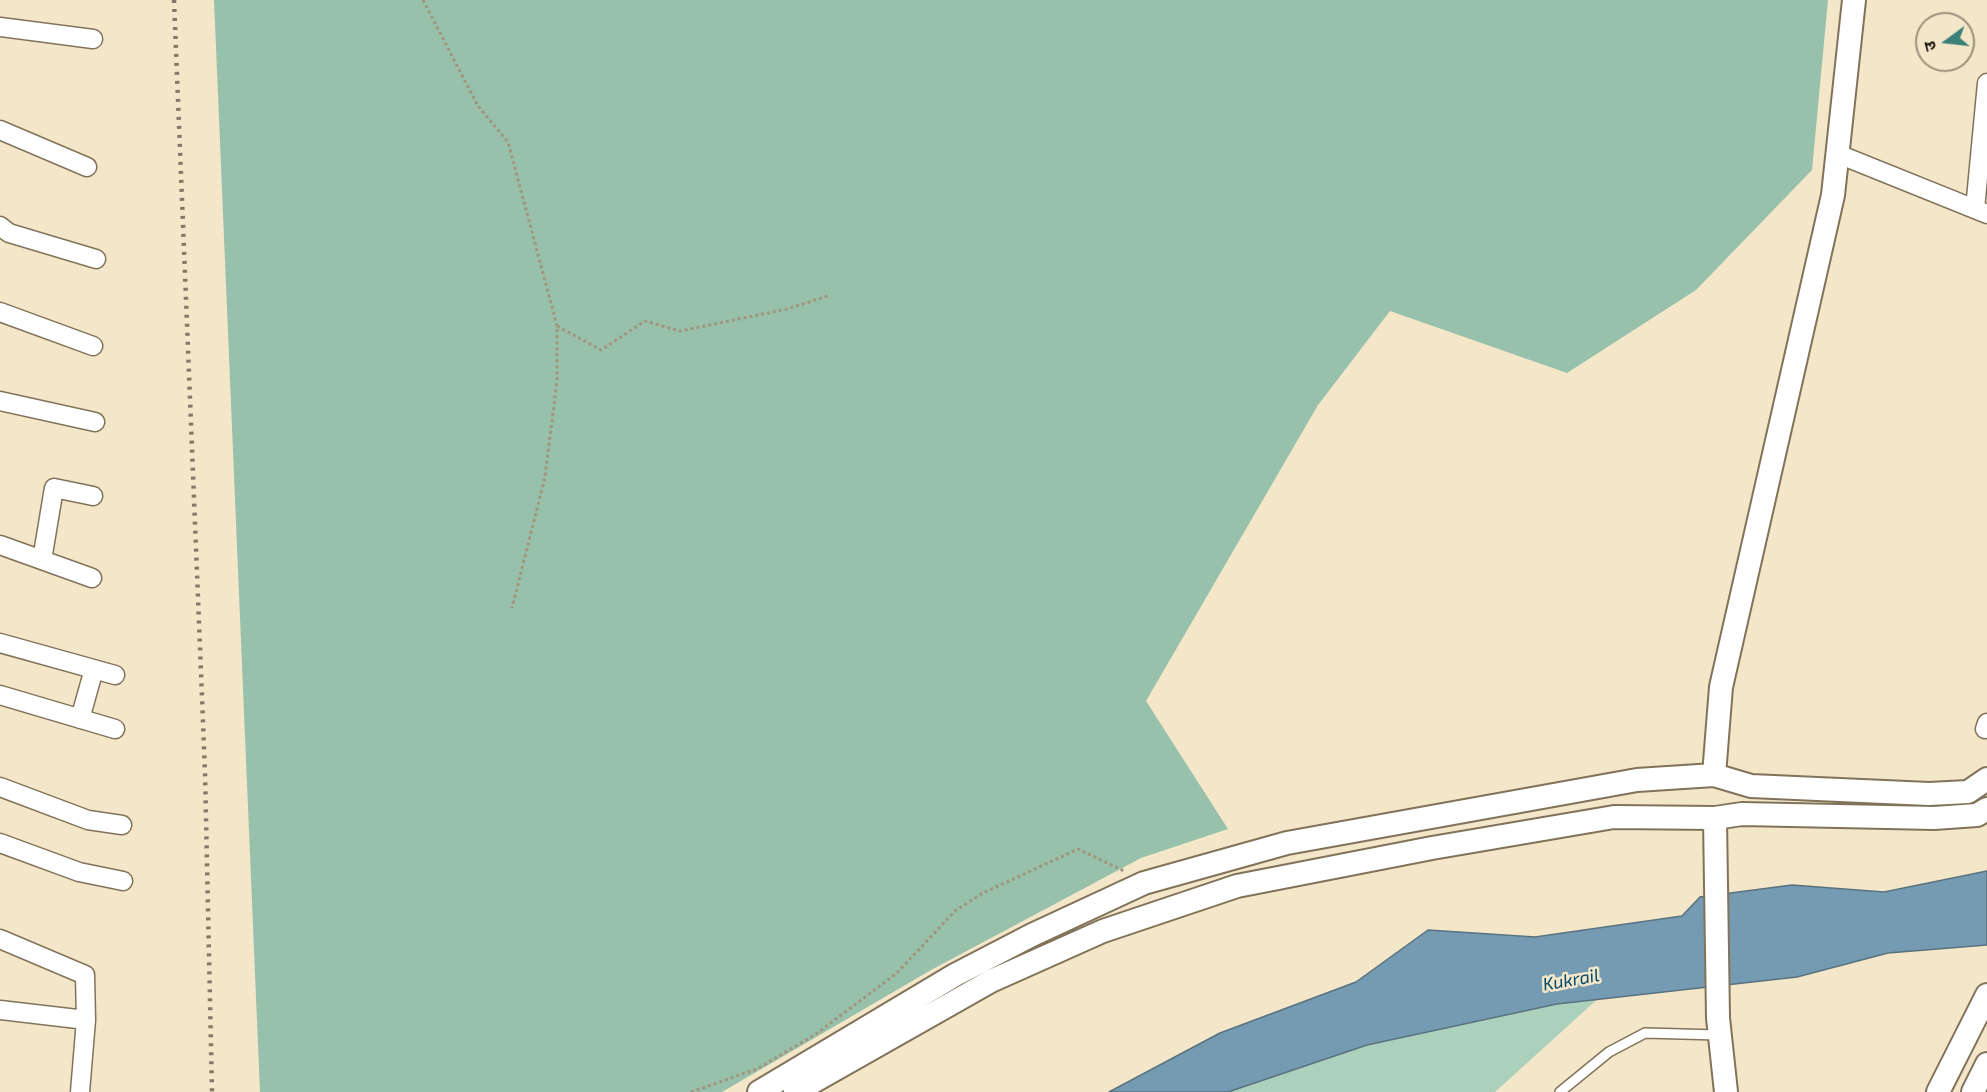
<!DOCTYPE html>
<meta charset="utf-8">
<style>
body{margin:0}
#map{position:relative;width:1987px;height:1092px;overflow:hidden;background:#f4e6c9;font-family:"Exo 2","Noto Sans Devanagari",sans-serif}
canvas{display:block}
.north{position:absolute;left:1915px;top:12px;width:60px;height:60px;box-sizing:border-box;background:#f4e6c9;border:2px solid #9c917c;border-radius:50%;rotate:255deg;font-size:16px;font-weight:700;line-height:24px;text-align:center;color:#171208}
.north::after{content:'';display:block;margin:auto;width:21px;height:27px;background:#3b8178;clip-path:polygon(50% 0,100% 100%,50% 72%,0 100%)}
</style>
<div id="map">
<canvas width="1987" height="1092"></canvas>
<div class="north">उ</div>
</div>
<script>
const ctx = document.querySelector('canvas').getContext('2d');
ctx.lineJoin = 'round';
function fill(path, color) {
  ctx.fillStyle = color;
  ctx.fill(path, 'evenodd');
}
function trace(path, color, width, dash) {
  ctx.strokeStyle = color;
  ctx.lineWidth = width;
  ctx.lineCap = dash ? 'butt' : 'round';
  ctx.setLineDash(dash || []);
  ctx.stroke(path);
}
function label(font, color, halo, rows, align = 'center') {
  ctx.font = font + ' "Exo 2",sans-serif';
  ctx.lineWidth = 5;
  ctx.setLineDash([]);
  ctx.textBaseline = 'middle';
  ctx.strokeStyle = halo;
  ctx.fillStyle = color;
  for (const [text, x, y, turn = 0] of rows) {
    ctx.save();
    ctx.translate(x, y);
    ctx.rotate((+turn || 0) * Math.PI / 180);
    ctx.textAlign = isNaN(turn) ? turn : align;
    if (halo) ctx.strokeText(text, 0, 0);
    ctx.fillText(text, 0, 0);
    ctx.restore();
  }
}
fill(new Path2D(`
 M1602 995 1495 1092H1228L1367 1045Z`), '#abd0bc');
fill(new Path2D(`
 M214 0H1828L1812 170 1696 290 1567 373 1390 311 1318 405 1146 701 1228 829 1141 858 931 970 722 1092H260Z`), '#97c1ab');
const water = new Path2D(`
 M1987 871V945L1888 953 1797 977 1557 1004 1367 1045 1228 1092H1109L1220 1033 1356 982 1428 930 1535 937 1682 916 1700 897 1792 885 1884 892Z`);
fill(water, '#759bb2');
trace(water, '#59727f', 1.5);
const service = new Path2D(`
 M1560 1092 1609 1052 1645 1033 1718 1035`);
const minor = new Path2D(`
 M0 27 93 39
 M0 130 87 167
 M1838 154 1987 214
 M1975 209 1987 83
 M0 226 9 233 96 259
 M0 312 93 346
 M0 401 95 422
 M0 545 92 578
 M42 560 54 488 93 496
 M0 643 115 675
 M0 695 115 729
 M80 719 94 669
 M1985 729 1987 723
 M0 787 88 820 122 825
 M0 843 79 872 123 881
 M0 939 85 975 86 1020 80 1092
 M0 1010 86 1020`);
const tertiary = new Path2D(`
 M1714 775 1721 687 1833 195 1854 0
 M1715 818 1718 1018 1726 1092
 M759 1092 955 975 1032 935 1144 883 1287 843 1637 780 1714 775 1751 786 1929 794 1968 792 1987 779
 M795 1092 991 981 1103 931 1237 886 1432 848 1614 817 1715 818 1742 814 1934 818 1977 815 1987 809
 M1938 1092 1987 995
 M1973 1092 1987 1064`);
trace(service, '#807359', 12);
trace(minor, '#807359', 21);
trace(tertiary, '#807359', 26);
trace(new Path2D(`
 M423 0 478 106 508 142 557 326V381L545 477 512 608
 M557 326 601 350 645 321 680 331 787 309 828 296
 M691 1092 757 1069 816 1034 897 973 955 911 983 893 1078 849 1124 871`), '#a0957f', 3, [3, 3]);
trace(service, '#fff', 9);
trace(minor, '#fff', 18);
trace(tertiary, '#fff', 22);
trace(new Path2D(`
 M174 0 205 772 212 1092`), '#837966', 4.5, [3, 6]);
label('italic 18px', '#004a6b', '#f4e6c9', [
 ["Kukrail",1571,980,-10]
]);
</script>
